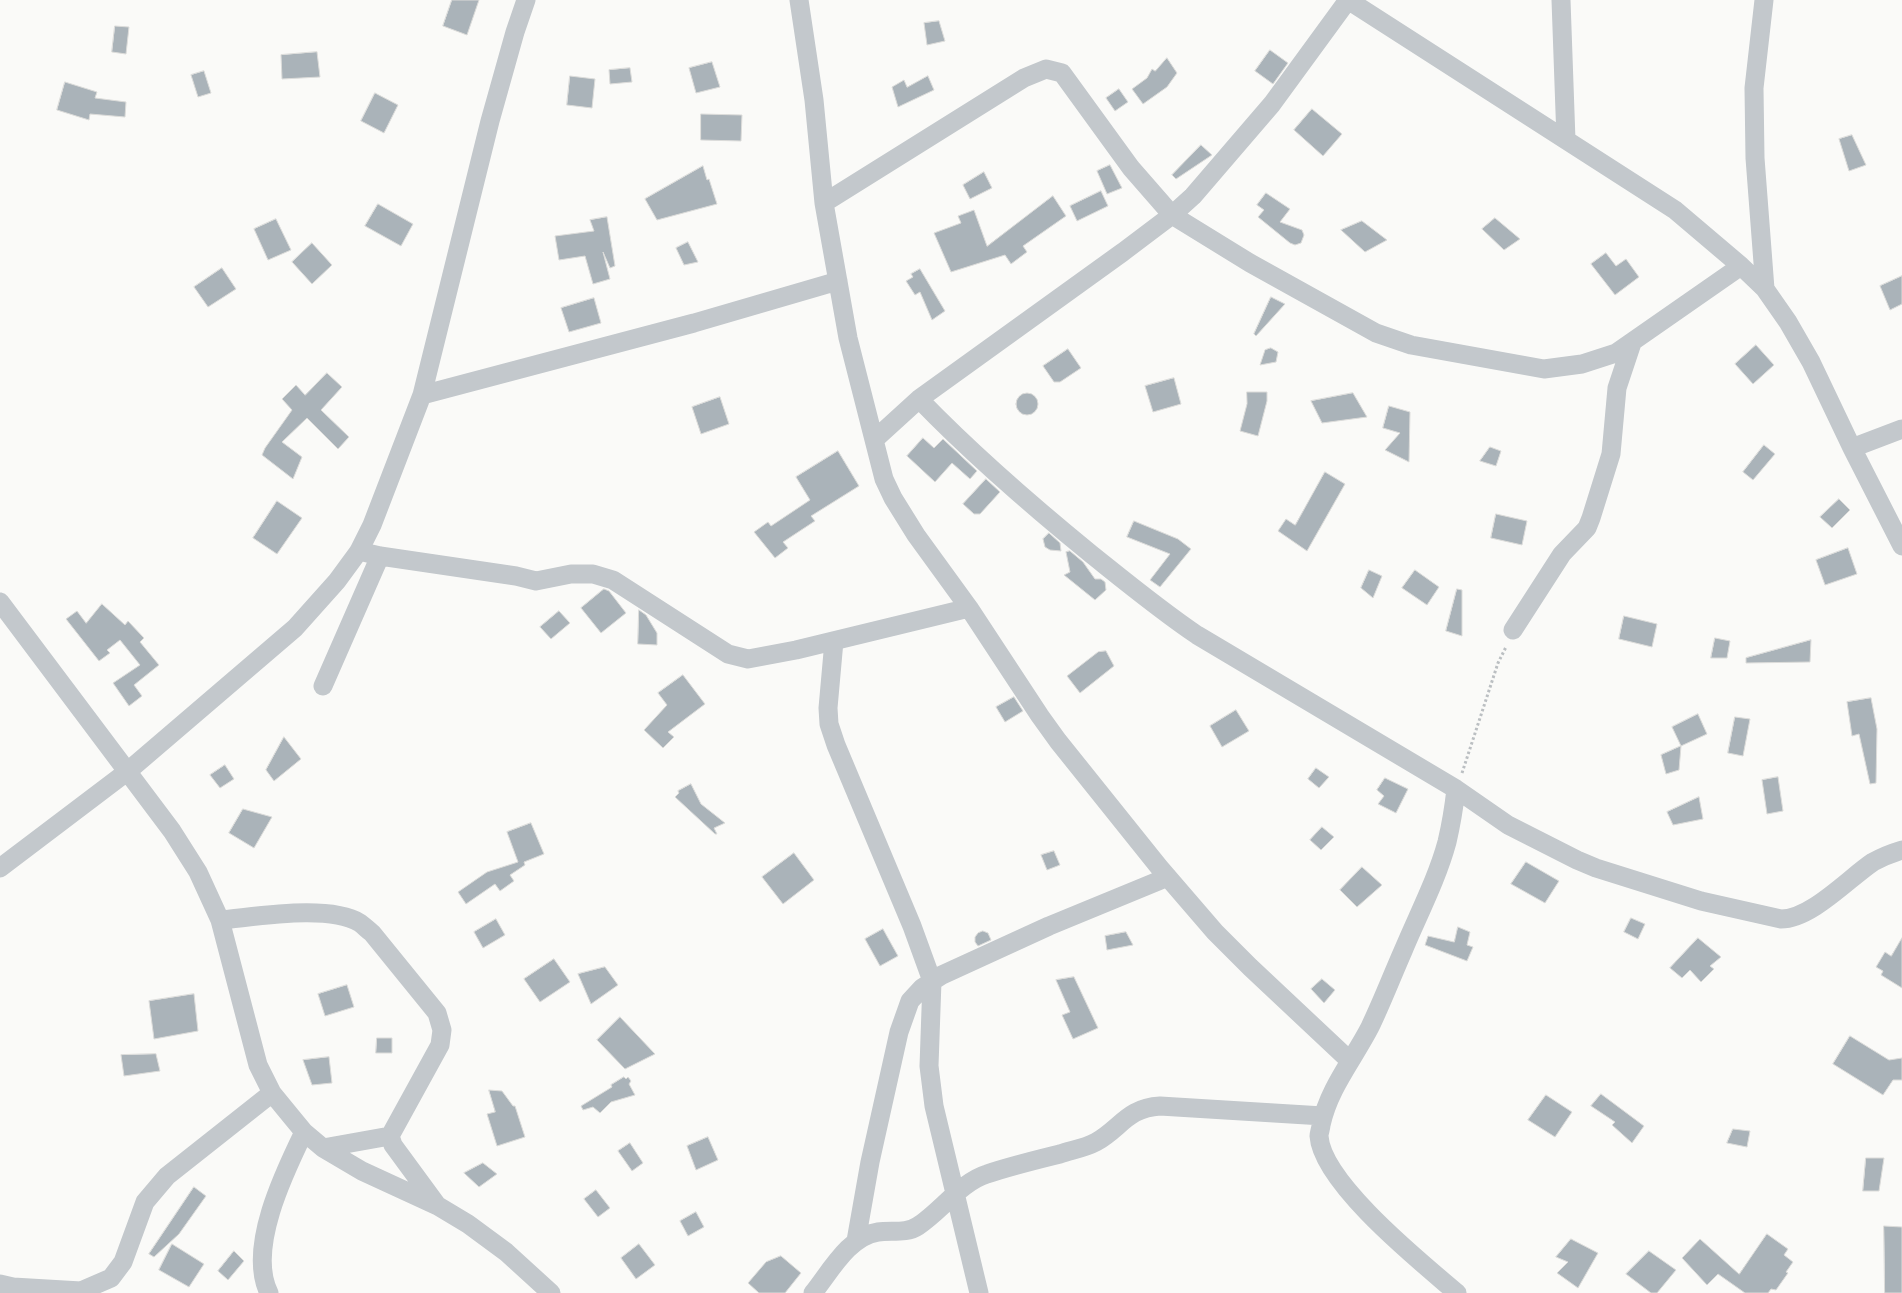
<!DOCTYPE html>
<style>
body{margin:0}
canvas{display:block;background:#fafaf8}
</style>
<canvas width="1902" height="1293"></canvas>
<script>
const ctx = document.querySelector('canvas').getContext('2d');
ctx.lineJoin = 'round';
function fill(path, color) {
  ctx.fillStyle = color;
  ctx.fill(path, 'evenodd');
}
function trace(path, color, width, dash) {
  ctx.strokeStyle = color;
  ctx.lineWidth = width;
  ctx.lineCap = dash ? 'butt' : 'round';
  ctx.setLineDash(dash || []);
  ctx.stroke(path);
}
const building = new Path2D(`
 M452 0H479L467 35 443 26Z
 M939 21 945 41 927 45 924 23Z
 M115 26 129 27 126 54 112 52Z
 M1270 50 1288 63 1273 84 1255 71Z
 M317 52 320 77 282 79 281 55Z
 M1167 58 1177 73 1167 87 1143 104 1132 89 1147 78 1152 69 1155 71Z
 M712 62 720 87 696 93 689 68Z
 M630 68 632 82 610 84 609 70Z
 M204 71 211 93 198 97 191 75Z
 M570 76 595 79 592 108 567 105Z
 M928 76 934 90 898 107 892 87 904 80 907 87Z
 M65 82 97 92 95 98 126 102 125 117 90 114 89 120 57 110Z
 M1119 89 1128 102 1115 111 1106 98Z
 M375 93 398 105 384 133 361 121Z
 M1312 109 1342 134 1323 156 1294 130Z
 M701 114 742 115 741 141 701 140Z
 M1852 135 1866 165 1849 171 1839 139Z
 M1201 145 1212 155 1176 179 1172 175Z
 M1110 165 1122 188 1107 194 1097 171Z
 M703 166 707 180 709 179 717 204 657 220 645 199Z
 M984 172 992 188 970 199 963 185Z
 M1101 191 1108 206 1077 221 1070 206Z
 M1266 193 1290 209 1280 222 1302 230 1304 235 1301 243 1295 245 1290 243 1258 217 1264 210 1257 205Z
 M1053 196 1066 216 1023 246 1027 252 1011 264 1005 255 951 272 934 233 961 223 958 216 974 210 987 246Z
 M378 204 413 224 401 246 365 226Z
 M607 217 615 266 610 268 603 252 610 279 593 284 585 256 559 260 555 236 594 231 590 220Z
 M1495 218 1520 239 1504 250 1482 229Z
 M276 219 291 250 268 260 254 229Z
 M1362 221 1387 240 1365 252 1341 230Z
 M688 242 698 262 684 265 676 248Z
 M312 243 332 265 312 284 292 262Z
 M1606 253 1616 266 1626 259 1639 277 1615 295 1591 264Z
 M222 268 236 289 208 307 194 287Z
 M920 269 945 311 932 320 920 292 915 295 906 281 913 277 911 274Z
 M1902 276V304L1890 310 1880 286Z
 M1271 297 1285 304 1256 336 1254 334Z
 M594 298 601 323 569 332 561 308Z
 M1756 345 1774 365 1753 384 1735 364Z
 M1271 348 1278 352 1276 362 1260 365 1265 350Z
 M1068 349 1081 368 1060 382H1054L1043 366Z
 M327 373 342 387 321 410 349 437 338 449 307 418 282 442 302 457 293 479 262 455 265 448 292 410 282 399 296 385 305 395Z
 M1174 378 1181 404 1153 412 1145 386Z
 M1247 392H1267V401L1258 436 1240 431 1247 404Z
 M1353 393 1367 417 1322 423 1311 401Z
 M1016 404a11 11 0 1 1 22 0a11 11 0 1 1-22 0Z
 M720 397 729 424 701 434 692 407Z
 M1389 406 1410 412 1409 462 1385 450 1400 433 1383 428Z
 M923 438 934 448 943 439 977 471 970 479 952 463 935 482 907 456Z
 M1764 445 1775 454 1753 480 1743 472Z
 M1490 447 1501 451 1496 466 1480 461Z
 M838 451 859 486 811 516 815 521 783 542 788 548 775 558 754 532 768 522 771 526 810 500 796 477Z
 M1325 472 1345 484 1307 551 1278 531 1286 519 1295 525Z
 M986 479 1000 492 980 514H974L963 504Z
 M1839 499 1850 510 1832 528 1820 517Z
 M277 501 302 518 277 554 253 538Z
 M1496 514 1527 521 1522 545 1491 538Z
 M1134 521 1178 539 1191 549 1160 587 1150 580 1170 554 1127 537Z
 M1049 533 1060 543 1061 551 1050 550 1045 547 1043 539Z
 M1848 548 1857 574 1825 585 1816 560Z
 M1070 551 1083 562 1095 579H1101L1105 582 1106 590 1095 600 1064 575 1070 572 1066 552Z
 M1369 570 1382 576 1373 598 1361 588Z
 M1415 570 1439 587 1427 605 1402 588Z
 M604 589 609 591 626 613 601 633 581 608Z
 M1457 589 1462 590V636L1446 631Z
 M102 604 125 625 128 621 144 638 140 642 159 665 134 685 142 696 129 706 113 683 140 665 120 640 107 650 110 653 99 661 66 619 77 611 86 623Z
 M639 610 646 615 657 633V645L638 644Z
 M559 611 570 623 551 639 540 627Z
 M1624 616 1657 624 1652 647 1619 639Z
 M1715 638 1730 641 1727 658H1711Z
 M1811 640 1810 662 1746 663V658Z
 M1106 651 1114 666 1080 693 1067 676 1098 652Z
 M683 675 705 704 668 732 674 737 663 748 644 730 667 705 658 693Z
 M1014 697 1023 711 1005 722 996 707Z
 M1871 698 1877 729 1876 783 1870 784 1859 734 1852 736 1847 702Z
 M1236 710 1249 731 1222 747 1210 726Z
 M1698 714 1707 734 1681 746 1672 727Z
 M1735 717 1750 719 1743 756 1728 753Z
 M284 737 301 759 274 781 266 770Z
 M1681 746 1679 770 1666 774 1661 755Z
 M225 765 234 779 220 788 210 775Z
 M1316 768 1329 777 1319 788 1308 779Z
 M1778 777 1783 811 1767 814 1762 780Z
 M1385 778 1408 789 1396 813 1378 804 1384 796 1377 790Z
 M691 784 701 804 725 823 714 828 717 834H715L675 797 679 793 678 791Z
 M1699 797 1703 819 1673 825 1667 812Z
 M243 809 272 817 254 848 229 833Z
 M531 823 544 854 524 862 525 865 510 875 514 881 500 891 495 884 466 904 458 892 487 872 518 862 507 832Z
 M1322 827 1334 837 1321 850 1310 840Z
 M1054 851 1060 865 1047 870 1041 855Z
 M794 853 814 880 783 904 762 877Z
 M1526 862 1559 881 1545 903 1511 884Z
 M1362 867 1382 885 1357 907 1340 890Z
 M1631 918 1645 924 1638 939 1624 932Z
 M496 919 505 935 483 948 474 932Z
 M1458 927 1470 932 1467 945 1473 947 1467 961 1425 945 1428 936 1454 942Z
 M883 929 898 956 880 966 865 939Z
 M983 931 988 933 991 940 978 946 975 942V937L978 933Z
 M1126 932 1133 945 1107 950 1105 936Z
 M1698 938 1721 957 1710 966 1714 969 1701 982 1690 970 1682 978 1670 968Z
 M1902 938V988L1881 975 1883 971 1876 967 1885 952 1891 956Z
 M554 959 570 982 540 1002 524 979Z
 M605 967 618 985 591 1004 578 974Z
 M1074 977 1098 1028 1073 1039 1062 1015 1070 1012 1056 980Z
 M1322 979 1335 990 1324 1003 1311 989Z
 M347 985 354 1007 325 1016 318 994Z
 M194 994 198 1031 154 1039 149 1001Z
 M620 1017 655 1054 625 1069 597 1040Z
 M1850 1036 1889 1060 1902 1058V1080H1893L1883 1095 1833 1064Z
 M377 1038H392V1053H376Z
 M156 1054 160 1071 124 1076 121 1055Z
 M329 1057 332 1083 312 1085 303 1060Z
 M624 1077 626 1079 628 1077 631 1081 629 1084 635 1095 611 1102 600 1113 593 1107 583 1110 581 1106 612 1087 611 1085Z
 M489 1090 502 1091 513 1106H515L525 1137 497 1146 487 1114 495 1112Z
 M1601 1094 1644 1126 1632 1143 1612 1125 1615 1122 1591 1106Z
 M1546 1095 1572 1112 1555 1137 1528 1120Z
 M1733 1129 1750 1131 1747 1147 1727 1143Z
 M708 1137 718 1160 696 1170 687 1146Z
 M630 1143 643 1163 632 1171 618 1151Z
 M1866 1158H1884L1879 1191H1863Z
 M483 1163 497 1174 479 1187 464 1173Z
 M194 1187 206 1196 179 1234 154 1257 149 1254Z
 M596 1190 610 1208 598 1217 584 1199Z
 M696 1212 704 1227 688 1236 680 1221Z
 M1884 1226 1902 1227V1293H1885Z
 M1767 1234 1788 1249 1784 1255 1793 1262 1786 1272 1788 1273 1776 1290 1771 1289 1768 1293H1745L1718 1274 1707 1285 1682 1258 1700 1239 1739 1274Z
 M1571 1239 1598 1253 1578 1288 1557 1273 1568 1262 1556 1257Z
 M172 1244 204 1264 189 1287 159 1270Z
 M639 1244 655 1265 636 1279 621 1258Z
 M234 1251 244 1261 228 1280 218 1271Z
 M1649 1251 1676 1270 1657 1293H1651L1626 1274Z
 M781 1256 801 1273 785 1293H759L748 1283 766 1262Z`);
fill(building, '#aab3b9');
trace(building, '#dcdcda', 1);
trace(new Path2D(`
 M1462 773 1498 663 1506 647`), '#bbbfc2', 3, [2.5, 2.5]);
trace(new Path2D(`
 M799 0 814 100 824 203 848 338 884 479 893 498 916 535 969 608 1040 716 1058 741 1159 867 1215 932 1250 967 1349 1060
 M1348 0 1675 210 1741 266 1765 289 1788 322 1811 362 1852 448 1902 546
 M1561 0 1566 140
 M1764 0 1754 88 1755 158 1765 289
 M824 203 1024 78 1046 69 1062 73 1131 168 1172 215 1250 263 1376 333 1411 345 1544 369 1582 364 1616 353 1741 266
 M422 395 694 323 838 281
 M919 399C973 455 1031 505 1091 554 1126 582 1160 610 1197 635L1456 789 1508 825 1577 860 1596 868 1701 901 1781 919C1811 919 1849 878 1873 862 1882 857 1892 853 1902 850
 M874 440 919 399 1123 252 1172 215 1193 196 1272 104 1348 0
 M1852 448 1902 429
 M359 551 380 556 516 576 536 581 571 574H593L613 580 728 654 748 659 796 650 969 608
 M0 602 172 831 198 872 220 920 258 1065 272 1093 290 1115 304 1132 323 1148 362 1171 438 1206 468 1224 506 1252 551 1293
 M1513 630 1562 554 1587 528 1591 518 1611 454 1617 388 1632 343
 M834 641 828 708 829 724 836 745 912 926 932 981 929 1066 934 1106 979 1293
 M323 686 380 556
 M1456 789C1454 807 1451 825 1447 842 1437 879 1418 915 1403 951 1392 976 1382 1002 1370 1027 1353 1060 1329 1088 1321 1125 1321 1128 1319 1133 1319 1136 1322 1183 1422 1263 1457 1293
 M0 868 128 771 295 628 337 581 359 551 372 525 422 395 490 121 515 32 526 0
 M220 920C256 917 329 904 360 923 364 926 368 930 372 933L437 1013 442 1030 440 1045 390 1136 393 1145 437 1205
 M323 1148 390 1136
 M856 1241 870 1162 899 1032 910 1001 922 988 942 975 1049 926 1168 877
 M0 1284 13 1287 81 1291 111 1278 123 1262 145 1202 167 1176 272 1093
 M269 1293C247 1249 284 1173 304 1132
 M813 1293C830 1272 849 1236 878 1232 891 1230 906 1234 918 1226 941 1211 961 1182 987 1174 1011 1166 1036 1160 1060 1154 1072 1150 1085 1148 1096 1142 1121 1128 1127 1108 1160 1106L1323 1116`), '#c3c8cc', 19);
</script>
